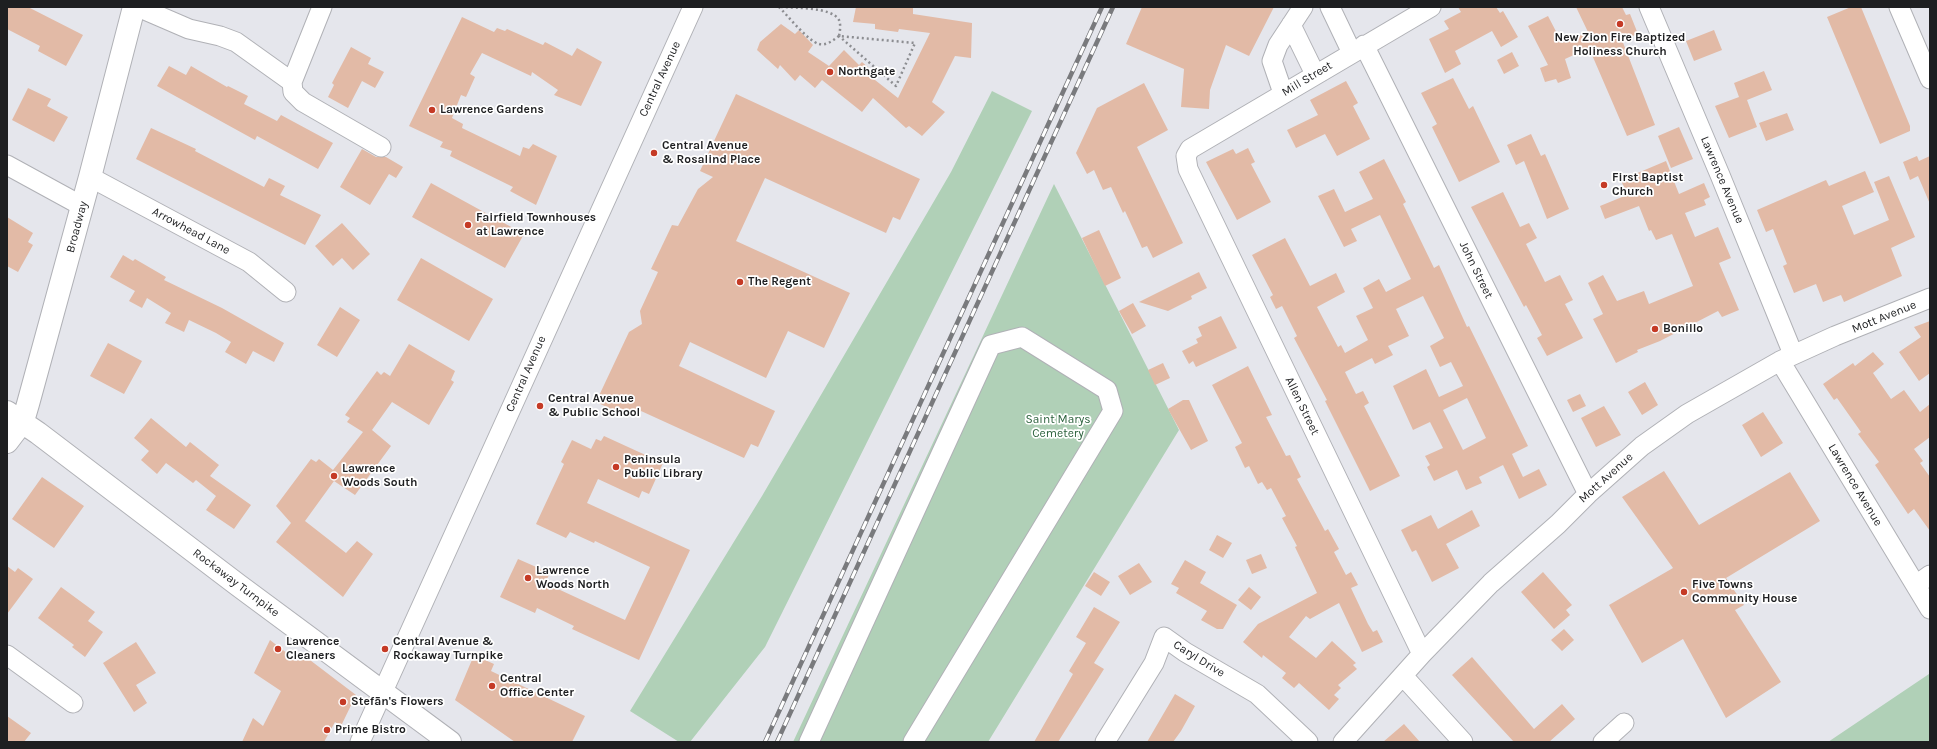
<!DOCTYPE html>
<meta charset="utf-8">
<style>
body{margin:0}
#map{position:relative;width:1937px;height:749px;overflow:hidden;background:#e5e6ec;font-family:Karla,sans-serif}
canvas{display:block}
.frame{position:absolute;inset:0;border:8px solid #1e1f21;pointer-events:none}
</style>
<div id="map">
<canvas width="1937" height="749"></canvas>
<div class="frame"></div>
</div>
<script>
const ctx = document.querySelector('canvas').getContext('2d');
ctx.lineJoin = 'round';
function fill(path, color) {
  ctx.fillStyle = color;
  ctx.fill(path, 'evenodd');
}
function trace(path, color, width, dash) {
  ctx.strokeStyle = color;
  ctx.lineWidth = width;
  ctx.lineCap = dash ? 'butt' : 'round';
  ctx.setLineDash(dash || []);
  ctx.stroke(path);
}
function label(font, color, halo, rows, align = 'center') {
  ctx.font = font + ' Karla,sans-serif';
  ctx.lineWidth = 3.5;
  ctx.setLineDash([]);
  ctx.textBaseline = 'middle';
  ctx.strokeStyle = halo;
  ctx.fillStyle = color;
  for (const [text, x, y, turn = 0] of rows) {
    ctx.save();
    ctx.translate(x, y);
    ctx.rotate((+turn || 0) * Math.PI / 180);
    ctx.textAlign = isNaN(turn) ? turn : align;
    if (halo) ctx.strokeText(text, 0, 0);
    ctx.fillText(text, 0, 0);
    ctx.restore();
  }
}
fill(new Path2D(`
 M992 91 1032 111 765 647 690 742H679L630 711 762 496 951 172Z
 M1054 184 1179 430 988 742H793Z
 M1929 674 1930 742H1828Z`), '#b0d0b7');
fill(new Path2D(`
 M7 7H28L83 35 66 66 38 51 40 46 7 29Z
 M856 7H913V14L972 23 971 58 955 56 932 102 945 112 922 136 909 126 906 128 873 98 862 112 822 80 815 88 800 75 795 81 780 65 778 69 757 50 760 42 781 24 795 34 799 30 813 45 808 52 829 66 844 50 859 65 862 62 878 76 875 80 898 98 930 33 899 29 898 32 875 29V24L853 22Z
 M1142 7H1274L1249 56 1226 45 1210 90 1209 109 1181 107 1184 69 1126 44Z
 M1458 7H1496L1500 13 1503 11 1518 37 1501 47 1492 31 1455 51 1461 64 1445 73 1429 39 1449 29 1444 21 1461 12Z
 M1576 7H1622L1626 15 1630 14 1638 34 1622 40 1655 125 1627 136 1589 48 1565 59 1571 78 1558 83 1556 79 1545 82 1540 68 1548 65 1528 26 1548 16 1562 43 1588 32Z
 M1851 7H1861L1910 126V131L1880 144 1827 17Z
 M462 17 494 32 497 28 505 31 507 29 543 45 545 42 572 56 577 48 602 62 581 106 554 95 558 90 532 72 531 76 482 53 470 74 475 77 466 97 461 95 452 118 463 124 462 128 520 156 523 147 529 149 533 144 557 156 536 205 510 191 513 187 450 156 452 151 440 147 443 142 409 126Z
 M1714 30 1722 50 1694 61 1686 41Z
 M351 47 371 58 368 64 384 72 375 88 362 81 348 108 328 97 334 85 332 83Z
 M1512 52 1519 66 1504 74 1497 60Z
 M169 66 186 75 191 66 227 87 228 86 248 96 244 104 277 121 281 115 333 143 318 169 257 136 255 140 157 86Z
 M1764 71 1772 90 1747 100 1757 127 1729 138 1715 106 1739 97 1734 83Z
 M1453 78 1469 109 1473 106 1500 162 1459 182 1432 127 1437 124 1421 93Z
 M1346 81 1358 103 1353 106 1370 139 1337 156 1325 134 1296 148 1287 130 1318 115 1310 100Z
 M1144 83 1168 130 1137 147 1183 243 1153 258 1147 246 1142 248 1125 211 1123 213 1111 187 1103 190 1094 170 1087 174 1076 153 1097 108Z
 M28 88 51 99 47 106 68 117 54 142 12 120Z
 M736 94 920 179 900 220 893 217 886 233 765 178 736 241 850 293 824 348 788 331 766 378 690 342 679 366 775 411 758 447 751 444 744 458 641 411 638 416 622 409 620 413 596 402 629 332 642 324 640 311 658 272 651 269 672 225 678 226 698 189 713 177 700 171Z
 M1787 113 1794 130 1766 141 1759 123Z
 M1679 127 1693 159 1671 168 1658 136Z
 M151 128 196 149 195 151 264 187 269 178 285 186 280 195 321 215 305 245 136 159Z
 M1531 134 1541 156 1545 154 1569 209 1547 219 1524 161 1516 165 1507 145Z
 M1248 148 1255 162 1251 164 1271 202 1237 220 1206 162 1233 149 1236 154Z
 M362 149 376 157H386L403 167 396 178 389 174 370 205 340 187Z
 M1917 156 1919 161 1930 156V204L1918 176 1910 180 1903 162Z
 M1384 159 1406 202 1403 204 1434 268 1439 265 1467 327 1469 326 1528 446 1512 454 1523 477 1539 469 1547 485 1519 499 1503 465 1479 477 1482 483 1466 490 1457 470 1434 481 1427 467 1430 465 1425 456 1443 448 1430 422 1413 430 1393 386 1426 369 1439 397 1463 386 1451 362 1440 367 1430 346 1444 338 1423 296 1396 309 1409 336 1388 346 1393 355 1375 364 1372 358 1345 372 1356 394 1363 391 1369 403 1364 406 1400 476 1370 491 1325 401 1327 400 1294 338 1297 336 1282 306 1276 309 1270 297 1273 295 1252 255 1285 238 1310 286 1336 273 1345 292 1317 307 1338 347 1341 345 1345 353 1368 340 1356 316 1373 308 1363 288 1379 279 1386 292 1411 279 1380 215 1351 229 1357 241 1344 247 1318 196 1334 189 1345 212 1373 199 1359 172ZM1467 398 1486 438 1463 450 1443 410Z
 M1666 161 1679 194 1704 183 1710 197 1704 200 1706 205 1685 213 1695 237 1718 227 1731 258 1719 263 1739 310 1722 317 1718 311 1660 341 1637 350 1638 352 1616 363 1593 319 1603 314 1588 283 1603 275 1617 301 1644 291 1649 304 1693 286 1672 234 1656 240 1651 230 1649 231 1639 206 1605 219 1600 206 1627 195 1621 180Z
 M1865 171 1874 192 1842 206 1854 235 1889 220 1874 182 1889 176 1915 237 1891 248 1902 276 1844 302 1841 295 1823 302 1816 284 1794 293 1783 266 1787 264 1773 229 1766 232 1757 210 1826 180 1829 186Z
 M431 183 524 234 505 268 412 217Z
 M1503 192 1520 227 1529 223 1537 238 1526 244 1545 282 1560 275 1573 300 1565 304 1583 338 1547 356 1537 338 1542 335 1526 305 1524 307 1471 207Z
 M7 217 33 233 28 242 33 245 18 272 7 266Z
 M342 223 370 254 353 270 342 258 333 266 315 246Z
 M1099 230 1121 278 1105 286 1082 238Z
 M123 255 133 261 135 259 166 277 164 280 222 308 284 343 274 362 253 351 246 364 225 352 231 342 216 333 189 320 184 332 165 323 171 313 147 298 142 308 129 301 135 291 110 277Z
 M421 258 493 299 469 341 397 300Z
 M1199 272 1207 288 1191 296 1192 299 1168 311 1139 302Z
 M1133 303 1146 326 1132 334 1119 311Z
 M340 307 360 320 337 357 317 345Z
 M1221 316 1237 348 1196 367 1193 361 1189 364 1182 351 1198 343 1196 339 1202 336 1198 327Z
 M1930 321V373L1919 381 1899 352 1921 337 1914 327Z
 M108 343 142 361 124 394 90 376Z
 M409 344 455 371 451 380 454 382 437 411 429 425 392 402 372 430 391 446 355 495 334 481 305 521 346 553 357 541 373 554 343 597 276 542 291 523 276 506 311 459 316 462 319 459 333 470 363 432 347 422 350 418 345 415 377 371 381 375 384 372 390 376Z
 M1873 352 1884 364 1873 373 1891 399 1904 390 1920 412 1930 404V437L1914 449 1923 461 1920 463 1930 477V531L1914 509 1908 514 1875 465 1879 462 1858 434 1861 432 1837 398 1834 400 1823 384 1853 363 1855 366Z
 M1163 363 1170 378 1155 385 1148 370Z
 M1248 366 1272 415 1266 417 1286 456 1290 455 1301 477 1297 479 1325 531 1328 529 1339 549 1334 552 1346 575 1351 572 1358 585 1351 588 1368 624 1373 632 1377 630 1383 642 1362 652 1339 603 1310 619 1306 616 1289 637 1316 658 1332 641 1356 663 1353 665 1357 669 1338 685 1341 688 1334 695 1339 699 1329 710 1299 683 1294 688 1282 678 1286 673 1263 655 1262 658 1243 642 1258 624 1317 593 1295 547 1297 546 1282 518 1286 516 1271 488 1267 490 1262 482 1258 484 1249 466 1245 468 1235 447 1242 443 1212 385Z
 M1645 382 1658 405 1642 415 1628 392Z
 M1580 394 1586 406 1573 412 1567 400Z
 M1183 400H1189L1208 441 1191 450 1168 409Z
 M1604 406 1621 435 1596 447 1581 418Z
 M1763 412 1783 443 1761 457 1742 425Z
 M151 418 186 447 190 442 219 465 210 476 251 505 234 529 206 510 216 496 196 480 193 483 166 463 157 474 141 460 149 451 134 438Z
 M604 436 663 463 649 494 642 491 639 498 598 479 587 503 690 550 639 660 572 629 574 626 537 608 535 613 500 597 518 559 550 573 545 583 625 620 650 567 595 541 594 543 570 532 566 538 536 524 564 464 561 462 572 440 591 449 596 439 601 441Z
 M1664 471 1699 525 1790 472 1820 521 1726 578 1744 605 1735 610 1781 682 1726 718 1683 639 1642 663 1609 605 1673 568 1622 497Z
 M42 477 84 506 54 548 12 519Z
 M1472 510 1480 526 1446 544 1459 568 1432 582 1416 550 1412 552 1401 530 1431 515 1438 529Z
 M1217 535 1232 543 1223 558 1209 550Z
 M1261 554 1267 568 1252 574 1246 560Z
 M1185 560 1206 572 1200 583 1237 605 1223 629H1217L1201 620 1207 611 1176 593 1179 588 1171 584Z
 M1139 563 1152 582 1130 595 1118 576Z
 M7 566 15 572 18 568 33 579 7 614Z
 M1094 572 1110 582 1101 596 1085 586Z
 M1543 572 1572 605 1566 610 1570 615 1554 629 1521 592Z
 M61 587 95 612 88 621 103 632 85 657 72 647 74 645 38 618Z
 M1249 587 1261 597 1251 610 1238 600Z
 M1094 607 1120 622 1094 663 1104 669 1058 742H1034L1073 674 1069 671 1086 643 1076 637Z
 M1564 629 1574 640 1562 651 1551 640Z
 M270 640 297 661 302 654 356 695 341 726 335 722 324 742H242L253 718 263 726 281 691 254 673Z
 M136 642 156 673 136 685 147 703 134 712 103 663Z
 M474 655 494 664 491 671 585 716 572 742H515L455 700Z
 M1472 657 1534 729 1562 704 1575 719 1549 742H1514L1452 675Z
 M1175 694 1195 706 1181 731 1173 742H1147Z
 M7 716 31 733 24 742H7Z
 M1404 724 1420 742H1383Z`), '#e2baa6');
const minor = new Path2D(`
 M138 7 189 29 220 36 236 42 292 82 322 7
 M1330 7 1352 53
 M1649 7 1720 175 1793 354
 M1899 7 1930 79
 M1291 25 1315 74
 M1364 45 1588 494
 M292 82 293 92 303 102 381 147
 M1283 93 1272 61 1278 45 1303 7
 M7 165 82 206
 M90 177 249 262 286 292
 M1780 361 1930 609
 M1916 585 1930 575
 M1422 654 1188 169 1186 156 1190 149 1431 7
 M7 655 73 703
 M1403 676 1463 742
 M360 742 693 7
 M809 742 991 345 1022 337 1107 390 1113 411 913 742
 M1105 742 1154 663 1164 637 1185 652 1257 694 1308 742
 M1343 742 1422 654 1491 583 1558 524 1588 494 1642 446 1687 414 1780 361 1835 336 1930 298
 M1603 742 1624 723`);
const major = new Path2D(`
 M7 412 38 433 238 585 450 742
 M7 442 23 421 28 404 90 177 134 7`);
trace(minor, '#b0b1b6', 21);
trace(major, '#b0b1b6', 24);
trace(new Path2D(`
 M779 7C788 16 808 41 819 44 826 46 834 40 839 36L915 43 896 86 839 36
 M781 7C795 8 832 7 839 20 841 25 840 31 839 36`), '#8c8d91', 2.5, [2, 3]);
trace(minor, '#fff', 19);
trace(major, '#fff', 22);
const rail = new Path2D(`
 M765 742 1102 7
 M777 742 1113 7`);
trace(rail, '#797a7d', 4.5);
trace(rail, '#fff', 3, [9]);
for (const [x, y, r, color] of [
 [1620,24,4,"#c53a25"],
 [830,72,4,"#c53a25"],
 [432,110,4,"#c53a25"],
 [654,153,4,"#c53a25"],
 [1604,185,4,"#c53a25"],
 [468,225,4,"#c53a25"],
 [740,282,4,"#c53a25"],
 [1655,329,4,"#c53a25"],
 [540,406,4,"#c53a25"],
 [616,467,4,"#c53a25"],
 [334,476,4,"#c53a25"],
 [528,578,4,"#c53a25"],
 [1684,592,4,"#c53a25"],
 [278,649,4,"#c53a25"],
 [385,649,4,"#c53a25"],
 [492,686,4,"#c53a25"],
 [343,702,4,"#c53a25"],
 [327,730,4,"#c53a25"]
]) {
  const dot = new Path2D();
  dot.arc(x, y, r, 0, 2 * Math.PI);
  ctx.fillStyle = color;
  ctx.fill(dot);
  trace(dot, '#fff', 1.5);
}
label('bold 12px', '#1e1f21', '#fff', [
 ["New Zion Fire Baptized",1620,38,"center"],
 ["Holiness Church",1620,52,"center"],
 ["Northgate",838,72],
 ["Lawrence Gardens",440,110],
 ["Central Avenue",662,146],
 ["& Rosalind Place",662,160],
 ["First Baptist",1612,178],
 ["Church",1612,192],
 ["Fairfield Townhouses",476,218],
 ["at Lawrence",476,232],
 ["The Regent",748,282],
 ["Bonillo",1663,329],
 ["Central Avenue",548,399],
 ["& Public School",548,413],
 ["Peninsula",624,460],
 ["Public Library",624,474],
 ["Lawrence",342,469],
 ["Woods South",342,483],
 ["Lawrence",536,571],
 ["Woods North",536,585],
 ["Five Towns",1692,585],
 ["Community House",1692,599],
 ["Lawrence",286,642],
 ["Cleaners",286,656],
 ["Central Avenue &",393,642],
 ["Rockaway Turnpike",393,656],
 ["Central",500,679],
 ["Office Center",500,693],
 ["Stefān's Flowers",351,702],
 ["Prime Bistro",335,730]
], 'left');
label('12px', '#1e1f21', '#fff', [
 ["Central Avenue",660,79,-65],
 ["Mill Street",1307,79,-31],
 ["Lawrence Avenue",1722,180,67],
 ["Broadway",77,227,-75],
 ["Arrowhead Lane",191,231,28],
 ["John Street",1476,270,64],
 ["Mott Avenue",1884,317,-22],
 ["Central Avenue",526,374,-66],
 ["Allen Street",1302,406,64],
 ["Mott Avenue",1606,478,-42],
 ["Lawrence Avenue",1855,485,59],
 ["Rockaway Turnpike",236,583,37],
 ["Caryl Drive",1199,659,32]
]);
label('12px', '#2c623d', '#fff', [
 ["Saint Marys",1058,420],
 ["Cemetery",1058,434]
]);
</script>
